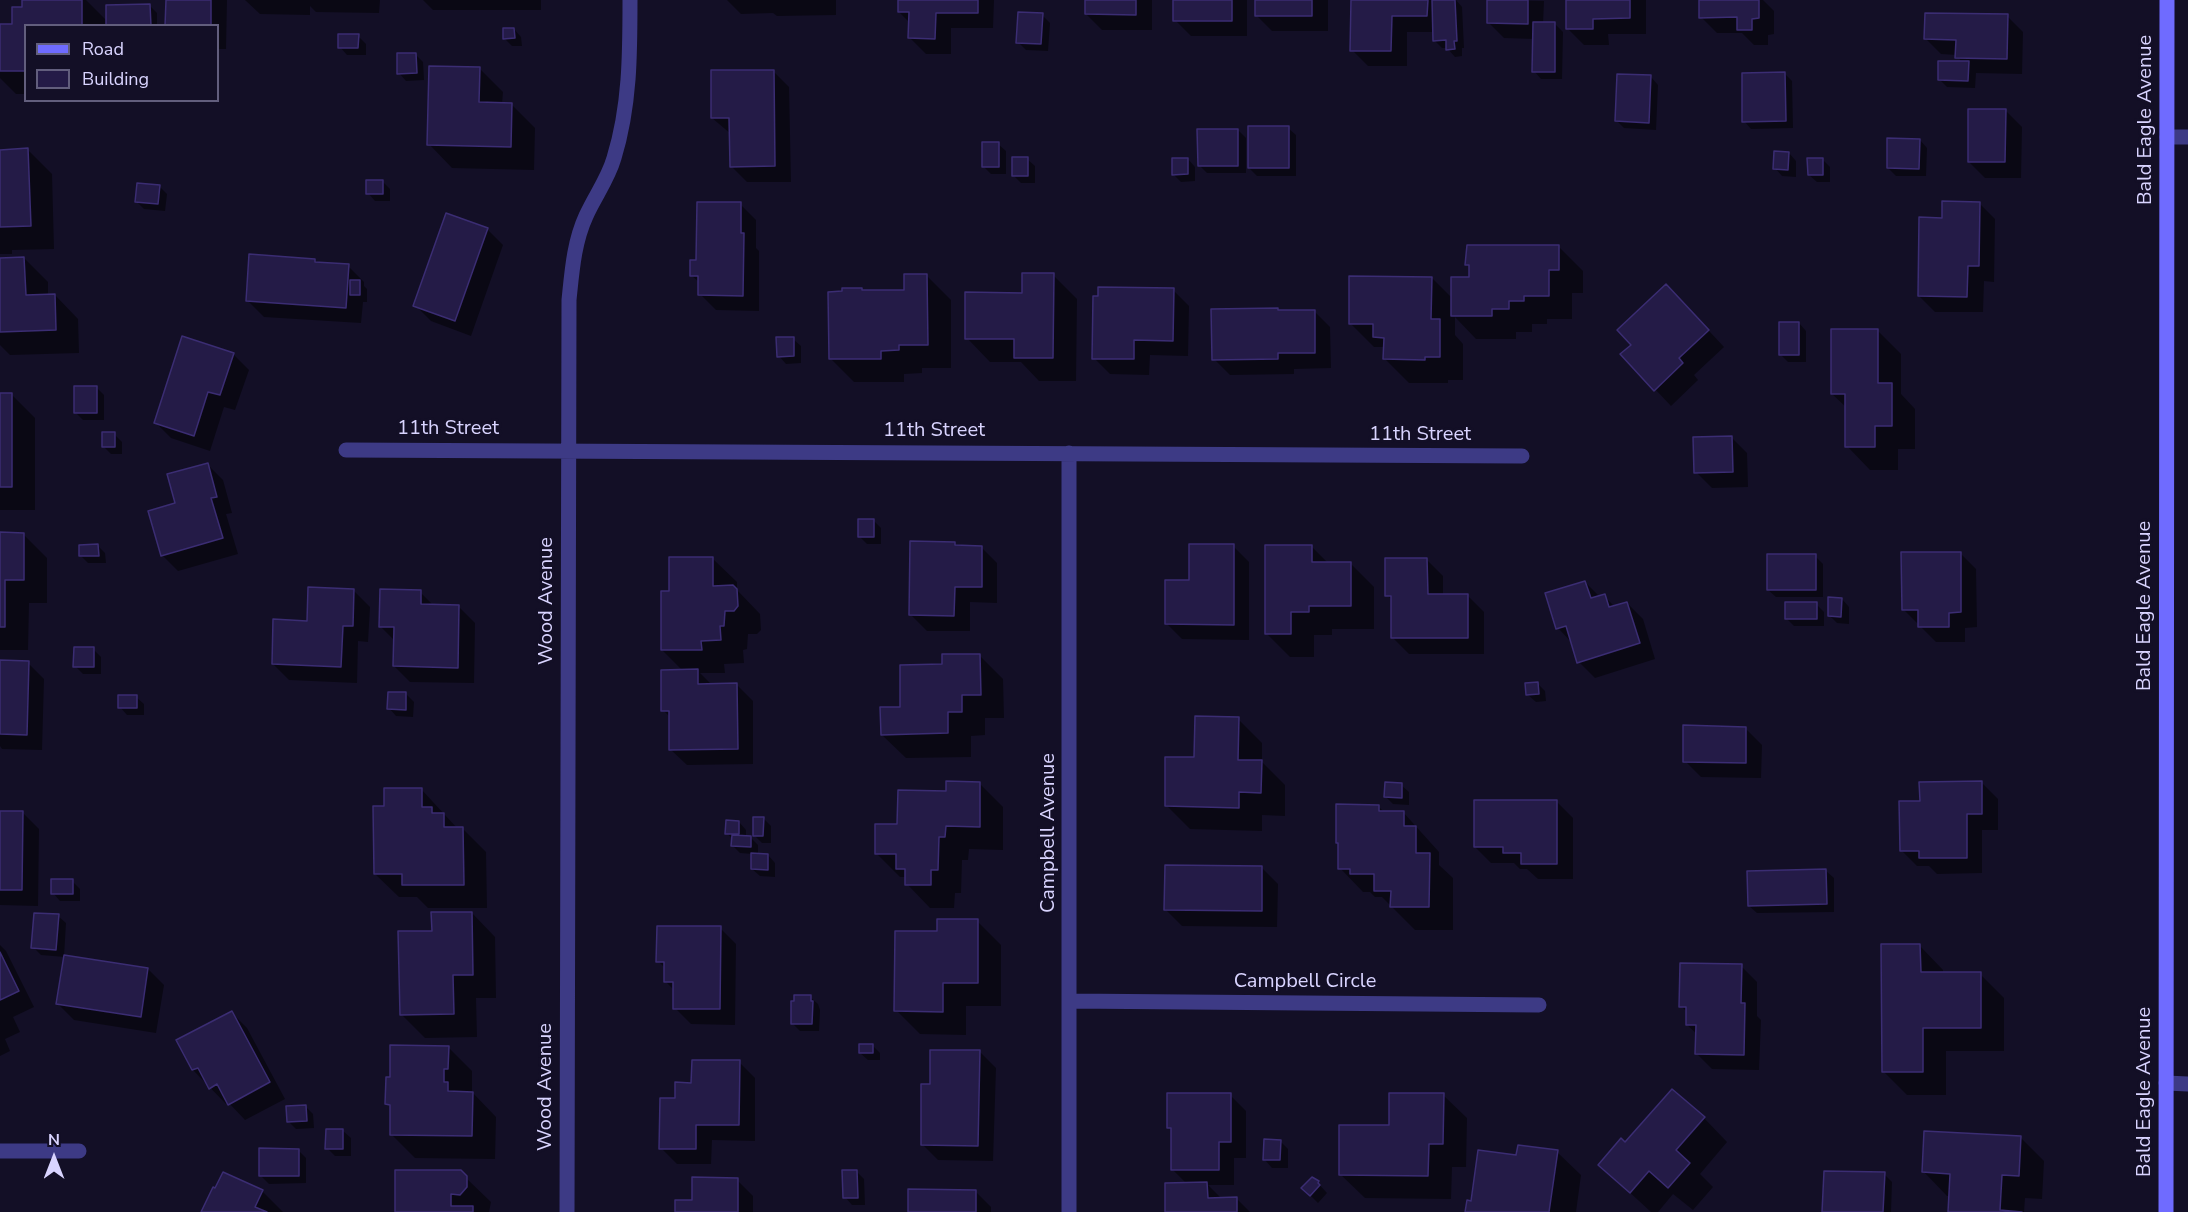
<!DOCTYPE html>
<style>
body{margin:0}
#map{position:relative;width:2188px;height:1212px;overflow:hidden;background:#130f26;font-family:"Nunito Sans",sans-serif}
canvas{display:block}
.legend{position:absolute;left:24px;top:24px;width:195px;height:78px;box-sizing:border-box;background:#130f26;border:2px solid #625e7d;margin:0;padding:8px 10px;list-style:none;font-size:18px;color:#d9d4ff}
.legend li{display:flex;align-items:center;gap:12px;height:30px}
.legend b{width:30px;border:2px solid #625e7d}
.north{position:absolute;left:24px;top:1128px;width:60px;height:60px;-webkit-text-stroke:4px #130f26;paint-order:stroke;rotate:0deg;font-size:16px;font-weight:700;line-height:24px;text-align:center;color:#d9d4ff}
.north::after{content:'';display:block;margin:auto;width:21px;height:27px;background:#d9d4ff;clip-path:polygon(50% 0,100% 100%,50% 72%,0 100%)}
</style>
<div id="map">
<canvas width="2188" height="1212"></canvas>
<ul class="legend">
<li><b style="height:8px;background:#6f6bff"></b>Road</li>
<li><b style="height:16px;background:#241b47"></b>Building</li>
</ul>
<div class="north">N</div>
</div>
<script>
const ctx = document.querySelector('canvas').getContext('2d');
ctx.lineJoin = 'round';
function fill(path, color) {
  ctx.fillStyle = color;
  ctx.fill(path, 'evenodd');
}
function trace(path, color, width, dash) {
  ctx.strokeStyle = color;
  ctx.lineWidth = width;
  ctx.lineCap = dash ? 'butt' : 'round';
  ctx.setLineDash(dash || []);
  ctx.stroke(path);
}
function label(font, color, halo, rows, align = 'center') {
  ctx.font = font + ' "Nunito Sans",sans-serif';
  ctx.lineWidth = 6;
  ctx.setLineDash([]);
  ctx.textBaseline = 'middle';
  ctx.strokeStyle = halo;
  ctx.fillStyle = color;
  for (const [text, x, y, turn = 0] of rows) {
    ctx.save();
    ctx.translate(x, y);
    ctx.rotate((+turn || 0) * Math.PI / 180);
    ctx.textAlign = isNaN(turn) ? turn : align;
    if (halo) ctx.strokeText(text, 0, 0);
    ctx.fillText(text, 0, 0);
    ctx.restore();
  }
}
fill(new Path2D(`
 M24 0H86L108 22 149 5 157 13V26H26V94H16L0 78V25H13L24 8Z
 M167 0H227L226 49H218V26H167Z
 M245 0H380L379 13 316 12 310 6V15L260 14Z
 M423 0H541V10H433Z
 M727 0H836V15L777 16 773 13 741 14Z
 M899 0H994L993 28H951V54H926L910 38V23L899 12Z
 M1087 0H1152V30H1102L1086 14Z
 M1175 0H1247V36H1191L1175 20Z
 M1256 0H1328V31H1272L1256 15Z
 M1352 0H1456L1462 7 1464 48H1462V56L1455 57 1447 48H1442L1434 40V32H1407V66H1368L1352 50Z
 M1489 0 1544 1 1543 24H1555L1563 32 1562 79H1541L1534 71V39L1504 38 1488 22Z
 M1568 0H1646V34H1608L1609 45H1584L1568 29Z
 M1701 0H1763L1774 11V34L1768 35V45H1754L1742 33H1717L1701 17Z
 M1042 15 1050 23 1048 51 1026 50 1018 42Z
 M2007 16 2023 32 2022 74 1976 73 1975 88 1947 87 1939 79 1962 63 1957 55 1941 54 1925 38Z
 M514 29 521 37 522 46H512L504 38Z
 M358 36 366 44V55H347L340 47Z
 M415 54 423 62 424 80 406 81 399 73Z
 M479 68 503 92 502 104H511L535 128 534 170 452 168 429 144Z
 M773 71 789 87 791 182H747L731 166V134L712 118Z
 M1785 74 1792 81 1793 128 1751 129 1744 121Z
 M1651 77 1658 85 1656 130 1624 128 1617 121Z
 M2006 111 2022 127 2021 178H1985L1969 162Z
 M1288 128 1296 135V176H1257L1249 168Z
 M1238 130 1246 138V173H1207L1199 165Z
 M1920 140 1927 148 1926 176H1896L1888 168Z
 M998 144 1006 151V174H991L984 167Z
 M28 150 52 174 54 249 12 250V254H0V151Z
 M1789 153 1796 161V177L1782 176 1775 168Z
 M1027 159 1035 166V183H1021L1013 175Z
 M1188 159 1195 167V181L1181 182 1173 174Z
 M1822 159 1830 167V182H1817L1809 175Z
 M382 181 390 189V201H375L368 193Z
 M159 186 167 194 165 211 144 209 137 202Z
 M1979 203 1995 219 1994 282 1984 281 1983 312H1935L1919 296Z
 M740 204 756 220V248L759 251V311L716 310 700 294V283L692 276 698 261Z
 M487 229 503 245 471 336 431 321 415 305Z
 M1559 247 1583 271V293H1572V319H1547V324H1532V332H1516V339H1476L1455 317V335L1463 344V380H1448V383H1409L1385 359V347H1374L1350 323 1432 278 1453 299 1470 278V267L1467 264Z
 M24 258 48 282V296L55 295 78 319 79 353 10 355 0 345V259Z
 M315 260 318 264 348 266 364 282V286L367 289V302H363L361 323 264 317 248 301Z
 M1053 275 1077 299 1076 381H1039L1021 362H990L967 338 1024 294Z
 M927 276 951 300V368H922V373L904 374V382H854L830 358 862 289 865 292H906Z
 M1173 290 1189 306 1188 356 1150 355 1149 375 1110 374 1094 358Z
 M1682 302 1724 347 1694 375 1698 380 1671 406 1622 354Z
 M1277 309 1280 312 1314 311 1330 327 1331 368 1294 369V374L1230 375 1214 359Z
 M1799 323 1806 331V362H1788L1780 354Z
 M1878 331 1901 354V394L1915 409V449H1898V470H1870L1847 446V408L1832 394Z
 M793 339 801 346V363L786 364 779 356Z
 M233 354 249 370 235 410 224 407 210 451 171 438 155 422Z
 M96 387 104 395V420H83L75 412Z
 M0 394 12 395 35 418V510H0Z
 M114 434 122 442V454H111L103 446Z
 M1731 437 1747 453 1748 487 1712 488 1696 472Z
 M207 464 223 480 232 513 226 514 238 554 178 571 162 555 177 504Z
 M874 521 881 528V544H867L859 536Z
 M0 534H23L47 558V603H29L28 650H0Z
 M954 544 957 547H981L997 563V603L970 602V631H927L911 615Z
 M98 546 105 553 106 563H88L80 555Z
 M1233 546 1249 562V640L1182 639 1166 623 1191 582Z
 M1311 546 1328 563H1350L1374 587V629H1332V635H1314V657H1290L1267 634Z
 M1960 553 1976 569 1977 627 1965 628V642H1936L1903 609Z
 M1815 556 1823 564V597H1776L1768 590Z
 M713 559 737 582V590L760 614 761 630 757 634H748L747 649 743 650 744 663 724 664 725 673H700L712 685H737L753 701V764L687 765 670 749V717L663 710 683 671 662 650 670 593Z
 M1427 560 1443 576V596H1468L1484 612V654H1409L1393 638V601L1387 595Z
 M1585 582 1600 597 1604 596 1615 607 1627 603 1643 619 1655 659 1595 678 1579 662 1573 644 1558 628Z
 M354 591 370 607 368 642 358 641 357 683 289 680 273 664 308 622Z
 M420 592 434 606 459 607 475 623 474 683 410 682 394 666 395 641 381 627Z
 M1842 599 1849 607V624L1837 623 1829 615Z
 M1816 604 1824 612V626H1794L1786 618Z
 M93 649 101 657V674H83L75 666Z
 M979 655 1003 679 1004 718H985V735L971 736V757L906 758 882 735 902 708 944 666Z
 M0 662 28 663 44 679 42 750 2 749 0 746Z
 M1537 683 1545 691 1546 701 1536 702 1528 695Z
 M406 694 414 702 413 717 396 716 389 708Z
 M136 697 144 704V715H127L120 707Z
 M1238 719 1262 743V762L1285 785V816L1262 815V831L1190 829 1166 805 1195 759Z
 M1746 729 1762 745 1761 778 1701 777 1685 761Z
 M979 783 1003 807V850L969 849 968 860H962L961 893H955L954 908H930L907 884 906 877H900L876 853 898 826 948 793Z
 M1982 783 1998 799V830H1982V873L1937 874 1929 866H1917L1901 850 1921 803Z
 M1401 785 1409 792V805L1393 804 1386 797Z
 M421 789 457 828H462L486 852 487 908H428L417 897H399L375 874 385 807Z
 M1557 802 1573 818V879H1538L1527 869H1520L1514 863H1491L1475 847Z
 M1378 806 1384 812H1403L1439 852V865L1453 878V930H1415L1382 897H1375L1370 892H1363L1340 868V845L1337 843Z
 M0 812 23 813 39 829 38 906 0 905Z
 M763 818 771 826V843H762L754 835Z
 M739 822 746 830V837L751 838 758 845V855H768L775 863V877L760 876 752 869 753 854 740 853 733 846V840L727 833Z
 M1262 868 1278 884 1277 927 1182 926 1166 910Z
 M1826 871 1834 878V912L1757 913 1749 906Z
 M72 881 80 889V901H60L53 893Z
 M472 913 495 937 496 998H476L477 1037 425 1038 401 1014 433 933Z
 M58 916 66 923 64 956 148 969 164 985 156 1033 74 1020 58 1004 65 957 41 955 33 947Z
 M977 921 1001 945V1006H966V1035L920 1034 896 1010 939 932Z
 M720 928 736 944 735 1025 691 1024 675 1008V991L665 981 666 969 658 961Z
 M0 945 6 951 34 1007 13 1017 20 1032 5 1039 10 1051 0 1056Z
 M1920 946 1943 970V974H1980L2004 998V1051H1946V1095H1907L1883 1071Z
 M1741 966 1757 982V1016L1761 1020 1759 1070 1712 1069 1696 1053 1697 1034 1687 1025 1688 1013 1681 1006Z
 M810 997 818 1004 820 1010 819 1031H800L792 1023Z
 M231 1012 247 1028 285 1099 245 1120 228 1102 226 1104 193 1070Z
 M872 1045 880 1053V1060H868L860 1053Z
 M448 1047 472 1071V1092L496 1117 495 1159 415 1158 391 1134 392 1108 387 1103Z
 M980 1052 996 1068 993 1161 938 1160 922 1144 931 1085Z
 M739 1062 755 1078V1141L712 1140 711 1164H677L661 1148 677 1099 693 1085Z
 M1230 1095 1246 1111V1158H1234V1185H1208L1222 1199 1236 1198 1250 1212H1167L1187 1184 1172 1169V1131L1169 1127Z
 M1443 1095 1467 1118 1466 1167H1452L1451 1199 1365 1198 1341 1175Z
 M305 1106 313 1114 314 1128 296 1129 288 1121Z
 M1704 1118 1727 1142 1700 1174 1713 1187 1693 1210 1673 1194 1658 1212H1651L1600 1165 1625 1144Z
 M343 1131 351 1138V1156H335L327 1148Z
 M2020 1137 2044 1161 2042 1199 2025 1198 2024 1212H1949L1950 1196H1947L1924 1172Z
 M1280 1141 1288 1149V1168H1272L1265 1160Z
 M298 1150 306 1158V1183L269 1184 261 1176Z
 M1557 1152 1581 1175 1576 1212H1467L1472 1203 1518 1157Z
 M856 1171 864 1179 865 1205H852L845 1197Z
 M1884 1174 1892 1182 1891 1212H1824Z
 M466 1178 491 1202 489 1212H396Z
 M737 1180 753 1196V1212H676Z
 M1315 1180 1327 1193 1318 1203 1303 1188Z
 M262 1191 283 1212H203Z
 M975 1191 991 1207V1212H909Z`), '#0007');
const building = new Path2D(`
 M22 0H82V26H26V71H0V24H12V7H22Z
 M166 0H211V26H165Z
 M898 0H978V13H936L935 39 908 38 909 12H898Z
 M1085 0H1136V15L1085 14Z
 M1173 0H1232V21H1173Z
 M1255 0H1312V16H1255Z
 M1351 0H1428L1427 16H1392L1391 51H1350Z
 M1432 0H1455L1457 41H1454L1455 49 1446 50V40L1433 41Z
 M1487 0H1528V24L1487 23Z
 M1566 0H1630V18L1593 19V29H1566Z
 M1699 0H1759V18L1752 19V30H1737V17L1699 18Z
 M150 4 151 26H106V5Z
 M1018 12 1043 13 1041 44 1016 43Z
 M1925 13 2008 14 2007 59 1955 58 1956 40 1924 39Z
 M1533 22H1555V72H1532Z
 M503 28H514L515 38 503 39Z
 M338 34H359L358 48H338Z
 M397 53H416L417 73 397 74Z
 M1938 61H1969L1968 81 1938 80Z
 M429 66 480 67 479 102 512 103 511 147 427 145Z
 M711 70H774L775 166 730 167 729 118H711Z
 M1785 72 1786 121 1742 122V73Z
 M1617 74 1651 75 1649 123 1615 121Z
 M1968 109H2006L2005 162H1968Z
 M1248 126H1289V168H1248Z
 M1197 129H1238V166H1198Z
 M1887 138 1920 139 1919 169 1887 168Z
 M982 142H999V167H982Z
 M28 148 31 226 0 227V150Z
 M1774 151 1789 152 1788 170 1773 169Z
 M1012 157H1028V176H1012Z
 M1172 158H1188V174L1172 175Z
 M1807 158H1823V175H1808Z
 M366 180H383V194H366Z
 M137 183 160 185 158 204 135 202Z
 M1942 201 1980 202 1979 266H1968L1967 297 1918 296 1919 217 1942 218Z
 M697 202H741V233H744L743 296 698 295V276H690V260H696Z
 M446 213 488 228 455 321 413 306Z
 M1467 245H1559V270H1549V296H1524V301H1509V309H1492V316H1451V277H1469V265H1465Z
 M249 254 315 259V262L349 264 346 308 246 301Z
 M24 257 26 295 55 294 56 330 0 332V258Z
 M1022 273H1054L1053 358H1014V339H965V292L1022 293Z
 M904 274H927L928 345H899V350L881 351V359H829L828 292 842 291V288H862V290H904Z
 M1349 276 1432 277 1431 319H1440V357H1425V360L1383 359 1384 338 1373 337V324H1349Z
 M350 280H360V295H350Z
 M1666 284 1709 330 1679 358 1683 363 1654 391 1620 354 1631 345 1617 330Z
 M1098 287 1174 288 1173 341 1134 340V359H1092L1093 296H1098Z
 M1278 308V310H1315V353H1278V359L1212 360 1211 309Z
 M1779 322H1799V355H1779Z
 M1831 329H1878V383H1892V426H1875V447H1845V394H1831Z
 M182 336 234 353 220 395 208 392 194 436 154 423Z
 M776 337H794V356L777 357Z
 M74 386H97V413H74Z
 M0 393H12V487H0Z
 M102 432H115V447H102Z
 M1732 436 1733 472 1694 473 1693 437Z
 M208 463 217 497 211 498 223 538 161 556 148 511 175 503 167 474Z
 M858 519H874V537H858Z
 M0 532 24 533V580H5V627H0Z
 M910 541 955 542V545L982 546V587H955L954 616 909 615Z
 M98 544 99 556H79V545Z
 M1189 544H1234V625L1165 624V580H1189Z
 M1265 545H1312V562H1351V606H1309V612H1291V634H1265Z
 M1901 552H1961V612L1949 613V627H1918V610H1902Z
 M1767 554H1816V590H1767Z
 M669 557H713V586L733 585 737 589 738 606 734 611H725L724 626H720L721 640 701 641 702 650H661V591H669Z
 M1385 558H1427L1428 594H1468V638H1391V596H1385Z
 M1585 581 1591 598 1605 594 1609 607 1627 602 1640 643 1577 663 1566 626 1556 629 1545 593Z
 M308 587 354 589 353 626H343L341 667 272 664 273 619 307 621Z
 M380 589 421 590V604L459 605 458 668 393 666 394 627H379Z
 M1828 597 1842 598 1841 617 1828 616Z
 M1785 602H1817V619H1785Z
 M74 647H94V667H73Z
 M942 654H980L981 695H962V712H948V733L881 735 880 707H900V665L942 664Z
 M0 660 29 661 27 735 0 734Z
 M698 669V684L737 683 738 749 669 750V711H661V670Z
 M1538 682 1539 694 1526 695 1525 683Z
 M388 692H406V710L387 709Z
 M118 695H137V708H118Z
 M1195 716 1239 717 1238 760H1262L1261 793 1239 792V808L1165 806V757H1194Z
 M1683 725 1746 727V763L1683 762Z
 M946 781 980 782V827L946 826 945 837H939L938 870H931V885H905V869H896V854H875V824H897L898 790 946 791Z
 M1982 781V814H1967V858H1919V851H1900L1899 801H1920L1919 782Z
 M1385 782 1402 783V798L1384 797Z
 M384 788H422V807H432V813H444V827H463L464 885H402V874H374L373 806H384Z
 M1474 800H1557V864H1521V853H1503V847H1474Z
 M1336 804 1379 805V811H1404V826H1416V853H1430L1429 907H1390L1391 891H1374V874H1350V869H1338V843H1336Z
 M0 811H23L22 890H0Z
 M753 817H764L763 836H753Z
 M726 820 739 821V834H725Z
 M732 835 751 836V847L731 846Z
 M751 853 768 854V870L751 869Z
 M1165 865 1262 866V911L1164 910Z
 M1826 869 1827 904 1748 906 1747 871Z
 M51 879H73V894H51Z
 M431 912H472L473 975H453L454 1014 400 1015 398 931H432Z
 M34 913 59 914 56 950 31 948Z
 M937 919H978V983H943V1012L894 1011 895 931H937Z
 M657 926H721L720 1009H673V982H664V962H656Z
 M1881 944H1920L1921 972H1981V1028H1923V1072H1882Z
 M0 952 19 991 0 1000Z
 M64 955 148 968 141 1017 56 1004Z
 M1680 963 1742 964 1741 1003H1745L1744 1055 1695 1054 1696 1025H1686V1007H1679Z
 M794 995H811V1001H813L812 1024H791V1001H794Z
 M232 1011 270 1082 228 1105 217 1084 209 1089 198 1068 192 1070 176 1040Z
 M859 1044H873V1053H859Z
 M390 1045 449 1046 448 1069H444V1082H448V1091L473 1092 472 1136 390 1135V1105L385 1104 386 1077H390Z
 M930 1050H980L978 1146 921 1145V1084H930Z
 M692 1060H740L739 1125H696V1149H659L660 1098H675V1082L691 1083Z
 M1672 1089 1705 1117 1676 1150 1690 1163 1668 1188 1649 1171 1630 1193 1598 1165 1621 1138 1625 1142Z
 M1167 1093H1231V1142H1219V1170H1171V1128H1167Z
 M1389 1093H1444L1443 1144H1429L1428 1176 1339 1175V1125H1389Z
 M306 1105 307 1121 287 1122 286 1106Z
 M326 1129H343V1149H325Z
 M1924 1131 2021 1136 2019 1176 2002 1175 2000 1210 2022 1212H1948L1950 1174 1922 1172Z
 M1264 1139 1281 1140 1280 1160H1263Z
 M1518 1145 1558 1150 1549 1212H1465L1467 1200 1471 1201 1478 1150 1516 1155Z
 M259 1148 299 1149V1176H259Z
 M395 1170H461L467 1176V1187L460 1195 451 1194V1206H473V1212H395Z
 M842 1170H857L858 1198H843Z
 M1824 1171 1885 1172 1883 1212H1822Z
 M223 1172 263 1190 255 1207 267 1212H201L213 1187 215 1188Z
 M692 1177 738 1178V1212H675V1200H692Z
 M1312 1177 1319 1181 1318 1183 1320 1185 1310 1196 1301 1188Z
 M1207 1182 1208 1198 1237 1197V1212H1165V1183Z
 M908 1189 976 1190V1212H908Z`);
fill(building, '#241b47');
trace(building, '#3b2d73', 1.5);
trace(new Path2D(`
 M2167 137H2188
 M2166 1083 2188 1084`), '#3d3a85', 15);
trace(new Path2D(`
 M346 450 1522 456
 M1069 453V1212
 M1070 1001 1539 1005
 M0 1151H79
 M567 1212 569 300C572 271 574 242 586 216 595 196 608 179 614 158 630 106 630 54 630 0`), '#3d3a85', 15);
trace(new Path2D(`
 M2166 1212 2167 0`), '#6f6bff', 15);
label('20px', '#d9d4ff', '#130f26', [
 ["Bald Eagle Avenue",2146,120,-90],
 ["11th Street",448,429],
 ["11th Street",934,431],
 ["11th Street",1420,435],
 ["Wood Avenue",547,601,-90],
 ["Bald Eagle Avenue",2145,606,-90],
 ["Campbell Avenue",1049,833,-90],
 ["Campbell Circle",1305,982],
 ["Wood Avenue",546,1087,-90],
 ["Bald Eagle Avenue",2145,1092,-90]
]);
</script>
